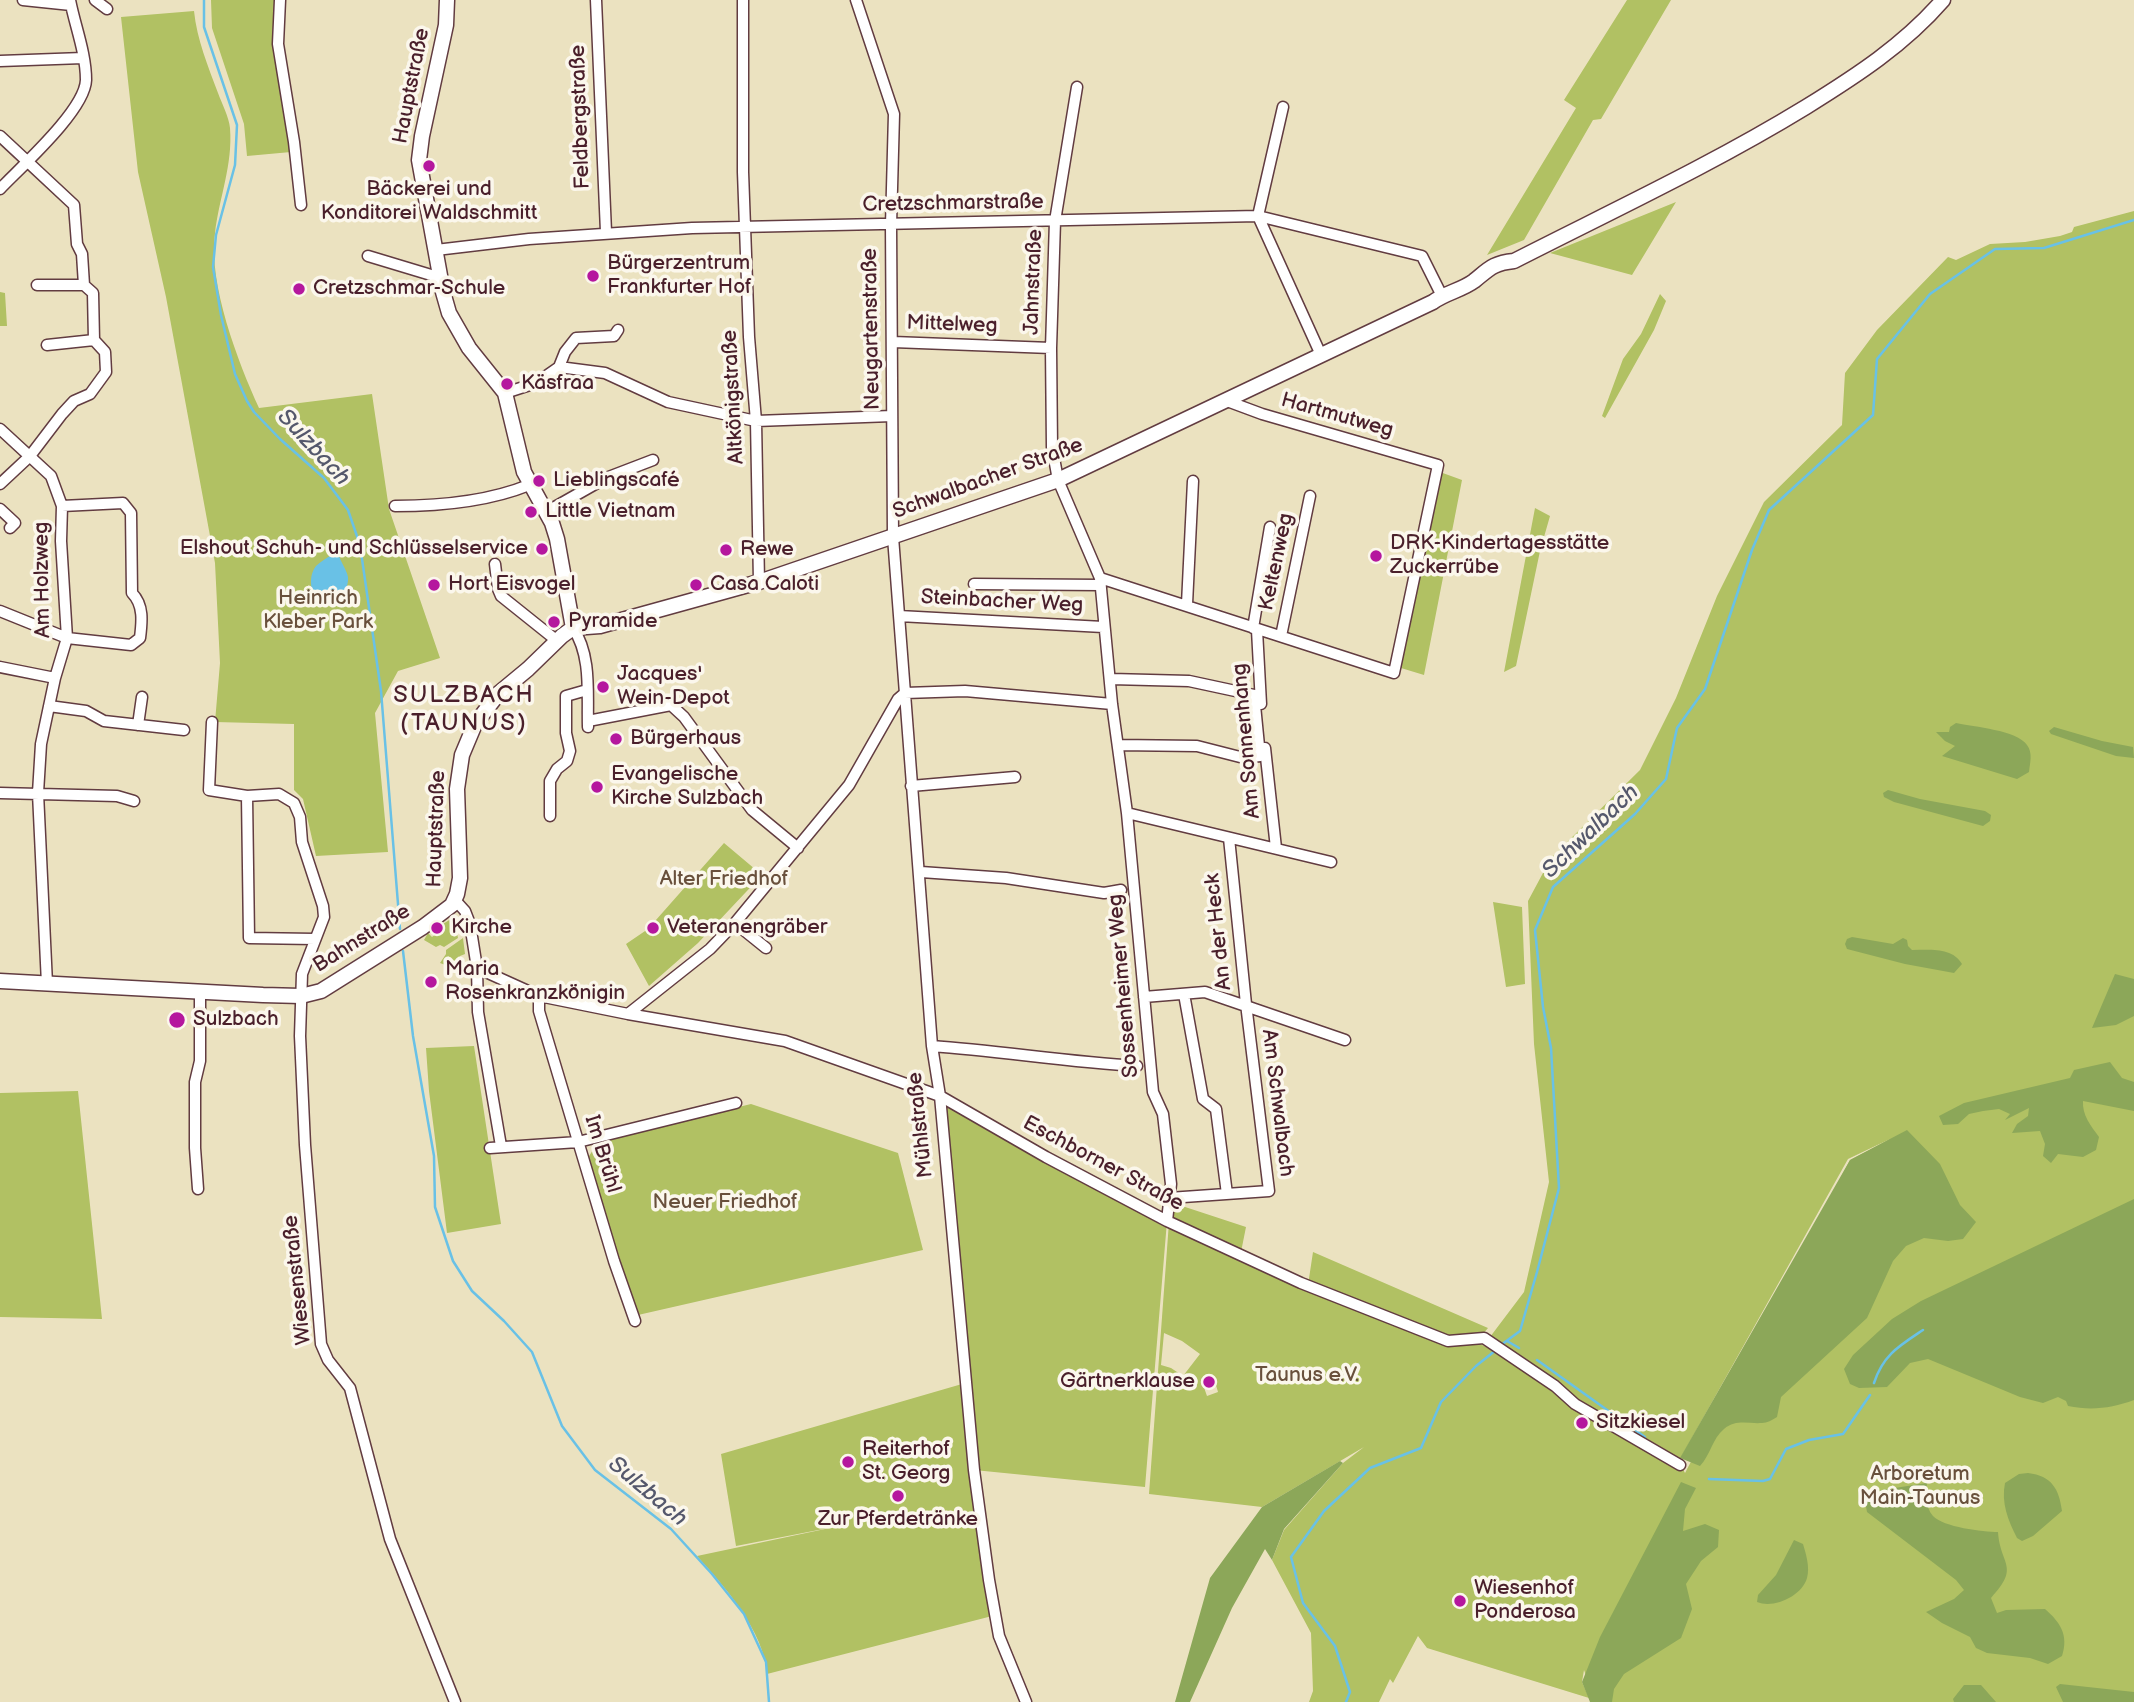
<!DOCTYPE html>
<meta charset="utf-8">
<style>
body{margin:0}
canvas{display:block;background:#ebe2c0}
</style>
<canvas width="2134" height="1702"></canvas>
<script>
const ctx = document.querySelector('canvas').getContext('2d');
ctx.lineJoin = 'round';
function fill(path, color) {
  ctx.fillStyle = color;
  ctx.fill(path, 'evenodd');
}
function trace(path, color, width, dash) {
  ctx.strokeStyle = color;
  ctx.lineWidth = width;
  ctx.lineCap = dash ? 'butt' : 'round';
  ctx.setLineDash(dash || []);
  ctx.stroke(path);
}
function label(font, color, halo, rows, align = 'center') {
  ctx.font = font + ' "Balsamiq Sans",sans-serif';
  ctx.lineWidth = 7;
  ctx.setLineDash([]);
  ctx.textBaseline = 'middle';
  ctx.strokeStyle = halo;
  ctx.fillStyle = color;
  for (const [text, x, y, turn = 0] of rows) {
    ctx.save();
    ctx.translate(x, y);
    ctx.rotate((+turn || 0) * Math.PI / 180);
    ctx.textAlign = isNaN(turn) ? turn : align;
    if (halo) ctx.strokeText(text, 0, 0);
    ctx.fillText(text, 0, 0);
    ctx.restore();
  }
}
fill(new Path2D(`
 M211 0H275L272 43 291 152 247 156 244 124 212 28Z
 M1627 0H1671L1601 119 1593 120 1524 240 1487 255 1576 108 1564 100Z
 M194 11C197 40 208 66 218 93 222 104 229 117 230 128 233 165 219 198 215 233 208 284 238 362 259 408L372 394 389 509 440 658 398 671 375 713 388 852 316 856 303 799 294 790V724L215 722 220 663 215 563 166 297 138 172 121 17Z
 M1676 202 1632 275 1550 253Z
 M2134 211V1702H1595L1584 1670 1582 1682 1589 1698 1427 1648 1418 1636 1393 1683 1390 1679 1379 1702H1309L1313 1691 1311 1633 1272 1560 1284 1530 1343 1463 1364 1447 1262 1507 1149 1494 1169 1222 1308 1285 1313 1252 1488 1328 1476 1342 1525 1366 1523 1357 1490 1337 1524 1292 1549 1182 1534 1044 1528 901 1551 858 1640 770 1676 698 1717 596 1764 502 1842 425 1845 373 1877 330 1948 257 1956 260 1990 244 2025 242 2060 236 2072 232 2074 227ZM1890 1139 1850 1160 1685 1473 1679 1461 1848 1159ZM1164 1333 1182 1341 1200 1354 1183 1376 1171 1368 1161 1365ZM1213 1375 1218 1392 1207 1396 1201 1379Z
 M0 292 5 293 7 326H0Z
 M1660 294 1666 301 1654 330 1605 418 1602 416 1623 359 1641 334Z
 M1440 472 1462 480 1424 675 1401 668Z
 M1535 508 1550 516 1540 551 1516 666 1504 672Z
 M724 843 762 875 698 943 649 986 626 944 648 929Z
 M1493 902 1522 907 1525 984 1506 987Z
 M454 917 459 919 460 924 456 927 458 938 444 947 440 945 436 947 424 940 428 933 432 937 437 933 435 929Z
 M463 938 465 954 460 956 462 971 440 963 446 954V950Z
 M474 1046 501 1224 447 1233 429 1091 426 1048Z
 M78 1091 102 1319 0 1317V1093Z
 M940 1096 1167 1221 1145 1487 974 1470 996 1615 767 1674C764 1631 725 1587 697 1556L844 1525 736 1546 721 1454 962 1384Z
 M751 1104 898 1153 923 1250 638 1315 587 1159 599 1141Z
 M1173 1203 1246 1227 1241 1252 1173 1222Z`), '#b1c163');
fill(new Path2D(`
 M1956 723C1974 727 2017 730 2027 745 2033 753 2030 763 2029 772L2017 779 1942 756 1955 746 1945 741 1936 732H1949L1950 727Z
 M2054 727 2102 741 2133 747 2134 758 2116 756 2051 734 2049 731Z
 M1888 790 1920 799 1985 811 1991 815 1990 821 1983 826 1894 802 1884 797 1883 793Z
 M1852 937 1893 944 1903 938 1907 940 1908 946 1912 950C1930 950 1952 947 1962 964L1954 973 1905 964 1847 949 1845 944 1847 939Z
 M2115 974 2134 979V1016L2116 1025 2092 1028Z
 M2110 1062 2122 1078 2134 1082V1111L2083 1101C2082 1115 2091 1126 2099 1137L2096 1150 2083 1157 2058 1154 2051 1163 2043 1156 2045 1144 2040 1131 2012 1133 2017 1124 2028 1116 2029 1108 2005 1120 2010 1114 1999 1109 1983 1111 1969 1114 1958 1124 1943 1125 1939 1116 1964 1103 2070 1078 2074 1070Z
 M1907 1130 1940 1164 1960 1205 1976 1222 1963 1239 1948 1241 1924 1238 1906 1246 1893 1261 1867 1318 1781 1397 1777 1417C1772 1420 1767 1423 1762 1423 1748 1424 1736 1419 1724 1429 1712 1439 1711 1454 1700 1466L1680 1458 1850 1160Z
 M2134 1199V1400C2112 1408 2092 1411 2068 1406L2066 1401 2058 1397 2043 1403 2020 1397 1928 1359 1910 1363 1887 1387 1859 1388 1850 1384 1844 1369 1853 1355 1892 1319 1921 1301Z
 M1340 1461 1343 1463 1284 1529 1272 1560 1265 1549 1232 1608 1190 1702H1175L1210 1578 1262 1507Z
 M2028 1473C2052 1476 2059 1489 2062 1511L2033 1536 2022 1541 2017 1538C2008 1520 2001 1503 2005 1483L2019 1474Z
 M1681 1482 1696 1488 1685 1509 1683 1531 1705 1524 1719 1530 1718 1547 1701 1561 1686 1584 1692 1609 1681 1638 1624 1674 1614 1689 1612 1702H1590L1582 1682 1600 1637Z
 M1927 1483C1926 1494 1925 1507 1933 1516 1943 1527 1983 1532 1998 1532 2000 1565 2021 1566 1991 1598L1997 1613 2006 1610 2045 1609C2060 1622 2069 1635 2062 1656L2048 1664 2030 1658 1987 1653 1976 1648 1970 1637 1942 1623 1926 1612 1954 1599 1964 1590 1956 1580 1867 1512 1865 1501 1869 1492Z
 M1794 1540 1803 1544C1806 1554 1810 1567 1807 1578 1802 1596 1774 1609 1757 1602L1758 1595 1776 1575Z
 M2060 1684 2134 1692V1702H2063L2056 1687Z
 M1964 1685H1981L1996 1702H1954L1953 1699Z`), '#8ca759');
fill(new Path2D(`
 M330 556H339C341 562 347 571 348 577 349 589 339 606 325 604 310 600 307 577 316 566 320 562 325 559 330 556Z`), '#69c1e6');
trace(new Path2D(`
 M204 0V27L237 125 235 165 216 235 213 267 221 315 235 374 247 401 254 412 280 439 324 478 348 510 360 545 381 691 400 929
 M403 951 413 1036 434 1156 435 1207 453 1261 472 1291 504 1321 532 1352 562 1426 595 1470 671 1529 712 1574 744 1614 766 1662 769 1702
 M1507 1341 1519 1348
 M1501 1345 1520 1331 1537 1272 1559 1188 1551 1048 1543 1007 1535 930 1553 887 1635 814 1666 779 1677 728 1705 689 1752 550 1769 510 1873 415 1877 359 1930 294 1995 249 2044 248 2134 220
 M1537 1360 1645 1437
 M1874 1383C1883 1355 1899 1346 1923 1330
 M1709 1479 1763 1481 1770 1479 1786 1449 1809 1440 1843 1434 1870 1395
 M1346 1702 1350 1692 1335 1646 1303 1603 1291 1557 1324 1511 1370 1468 1421 1448 1441 1402 1476 1366 1496 1350`), '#69c1e6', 2.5);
const minor = new Path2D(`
 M23 0 71 5
 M95 0 107 9
 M280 0 278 44 294 142 301 205
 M596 0 606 232
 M743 0V172L749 337 756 421 759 582
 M856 0 894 114 891 225 893 537 932 1046 940 1096 974 1470 989 1580 999 1636 1026 1702
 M0 61 83 58
 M1077 87 1055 221 1051 348 1052 447 1058 480 1100 578 1112 704 1127 813 1153 1092 1163 1114 1171 1184 1167 1221
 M1283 107 1258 216 1321 355
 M0 136 74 205 77 244 82 254 84 285 93 293 94 340 105 352 106 372 90 394 74 401 62 414 30 456 0 484
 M0 189C22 166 85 110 86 80 86 53 75 26 70 0
 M436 250 529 239 692 228 1258 216 1422 256 1442 296
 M368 256 441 278
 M37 285H84
 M893 342 1051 348
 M47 345 94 340
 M559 367 565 352 576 338 614 336 618 330
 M505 393 536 383 559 367 605 373 668 402 756 421 892 416
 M0 429 51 476 62 506 61 541 67 638 55 678 41 744 38 793 47 984
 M395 506C439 506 487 502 529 485
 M0 509 15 523 10 528
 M546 512 606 478 653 460
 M495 564 498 589 501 596 556 640
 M1100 578 1394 673 1438 465 1262 414 1227 401
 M974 584 1100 585
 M1187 604 1193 481
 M0 611 67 638 131 645 140 638C142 622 144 605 132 593L131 513 123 503 62 506
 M899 616 1103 627
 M573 628C592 656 587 694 588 727
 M1253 628 1270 527
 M1257 630 1261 704
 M1281 636 1310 496
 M0 667 55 678
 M1111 679 1189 681 1254 695 1260 756 1244 758 1197 746 1118 745
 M49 706 86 711 104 721 184 730
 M588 721 671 705 684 717 752 810 798 848
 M212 722 209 790 247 796 279 794 294 803 300 817 302 842 323 906 324 917 302 974 300 1036 305 1145 321 1344 328 1360 350 1388 390 1539 455 1702
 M138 725 142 697
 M1265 748 1276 848
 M911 786 1015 777
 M0 793 117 796 134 801
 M247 796 249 938 315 939
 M1127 813 1331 862
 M550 816V781L557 769 567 761 570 751 566 733V696L587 690
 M921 872 1006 878 1104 893 1121 890
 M455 900 465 911 470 924 477 968 478 1012 501 1146
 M735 923 766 948
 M477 968 539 996 628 1014 785 1041 940 1096 1046 1157 1167 1221 1301 1283 1448 1341 1484 1338 1555 1386 1575 1404 1680 1465
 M1184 994 1203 1099 1216 1109 1227 1194
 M539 996V1011L614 1261 635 1321
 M1144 997 1205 992 1345 1040
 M628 1014 710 949 735 923 849 785 898 699 905 693 965 691 1112 704
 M932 1046C1001 1051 1068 1062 1137 1066
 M490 1148 578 1142 736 1103
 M198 1189 195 1148V1082L200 1061V992
 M1169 1198 1269 1191 1246 1004 1229 838`);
const tertiary = new Path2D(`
 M447 0 446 25 422 136 419 160 443 292 449 313 469 348 505 393 524 472 552 523 557 539 573 628
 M0 981 263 995 301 996 321 991 423 927 452 905 457 894 460 878 457 789 462 755 475 724 499 693 528 669 562 636 573 628 600 626 759 582 1058 480 1433 302C1445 293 1462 290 1474 281 1489 269 1493 263 1514 261 1612 211 1711 165 1806 107 1856 76 1904 45 1943 0`);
trace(minor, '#623c41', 13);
trace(tertiary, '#623c41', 17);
trace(minor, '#fff', 10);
trace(tertiary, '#fff', 14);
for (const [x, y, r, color] of [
 [429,166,7,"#b5179e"],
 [593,276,7,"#b5179e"],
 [299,289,7,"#b5179e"],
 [507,384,7,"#b5179e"],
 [539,481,7,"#b5179e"],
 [531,512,7,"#b5179e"],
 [542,549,7,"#b5179e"],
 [726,550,7,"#b5179e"],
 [1376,556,7,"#b5179e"],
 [434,585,7,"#b5179e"],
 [696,585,7,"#b5179e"],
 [554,622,7,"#b5179e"],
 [603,687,7,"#b5179e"],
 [616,739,7,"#b5179e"],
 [597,787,7,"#b5179e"],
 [437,928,7,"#b5179e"],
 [653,928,7,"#b5179e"],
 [431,982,7,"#b5179e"],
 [177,1020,9,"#b5179e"],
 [1209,1382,7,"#b5179e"],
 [1582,1423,7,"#b5179e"],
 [848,1462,7,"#b5179e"],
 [898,1496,7,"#b5179e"],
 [1460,1601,7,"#b5179e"]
]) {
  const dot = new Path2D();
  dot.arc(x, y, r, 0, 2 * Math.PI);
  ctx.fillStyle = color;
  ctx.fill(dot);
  trace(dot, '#fbf7ec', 2.5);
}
label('21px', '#4a1f2b', '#fbf7ec', [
 ["Hauptstraße",412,86,-79],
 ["Feldbergstraße",581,117,-92],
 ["Cretzschmarstraße",953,204,-1],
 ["Jahnstraße",1034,282,-88],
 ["Mittelweg",952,325,2],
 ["Neugartenstraße",872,329,-91],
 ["Altkönigstraße",734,397,-93],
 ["Hartmutweg",1337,416,16],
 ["Schwalbacher Straße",988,479,-20],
 ["Keltenweg",1277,562,-78],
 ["Am Holzweg",43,580,-91],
 ["Steinbacher Weg",1002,602,3],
 ["Am Sonnenhang",1247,741,-95],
 ["Hauptstraße",437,829,-88],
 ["An der Heck",1219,932,-96],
 ["Bahnstraße",362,939,-32],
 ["Sossenheimer Weg",1124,986,-95],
 ["Am Schwalbach",1277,1103,83],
 ["Mühlstraße",921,1125,-96],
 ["Im Brühl",602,1154,73],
 ["Eschborner Straße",1103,1164,28],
 ["Wiesenstraße",298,1280,-96]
]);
label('21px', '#4a1f2b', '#fbf7ec', [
 ["Bäckerei und",429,190,"center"],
 ["Konditorei Waldschmitt",429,214,"center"],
 ["Bürgerzentrum",607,264],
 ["Frankfurter Hof",607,288],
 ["Cretzschmar-Schule",313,289],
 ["Käsfraa",521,384],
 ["Lieblingscafé",553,481],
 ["Little Vietnam",545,512],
 ["DRK-Kindertagesstätte",1390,544],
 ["Zuckerrübe",1390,568],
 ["Elshout Schuh- und Schlüsselservice",528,549,"right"],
 ["Rewe",740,550],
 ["Hort Eisvogel",448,585],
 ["Casa Caloti",710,585],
 ["Pyramide",568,622],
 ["Jacques'",617,675],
 ["Wein-Depot",617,699],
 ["Bürgerhaus",630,739],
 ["Evangelische",611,775],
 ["Kirche Sulzbach",611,799],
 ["Kirche",451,928],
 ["Veteranengräber",667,928],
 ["Maria",445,970],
 ["Rosenkranzkönigin",445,994],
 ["Sulzbach",193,1020],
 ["Gärtnerklause",1195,1382,"right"],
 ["Sitzkiesel",1596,1423],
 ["Reiterhof",862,1450],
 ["St. Georg",862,1474],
 ["Zur Pferdetränke",898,1520,"center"],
 ["Wiesenhof",1474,1589],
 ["Ponderosa",1474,1613]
], 'left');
label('21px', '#69503c', '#fbf7ec', [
 ["Heinrich",318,599],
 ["Kleber Park",318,623],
 ["Alter Friedhof",724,880],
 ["Neuer Friedhof",725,1203],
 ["Taunus e.V.",1307,1376],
 ["Arboretum",1920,1475],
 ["Main-Taunus",1920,1499]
]);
label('italic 23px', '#55586c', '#fbf7ec', [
 ["Sulzbach",313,448,47],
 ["Schwalbach",1591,832,-44],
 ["Sulzbach",647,1492,40]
]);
ctx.letterSpacing = '2px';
label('24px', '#4a1f2b', '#fbf7ec', [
 ["SULZBACH",464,696],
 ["(TAUNUS)",464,724]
]);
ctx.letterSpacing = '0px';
</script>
